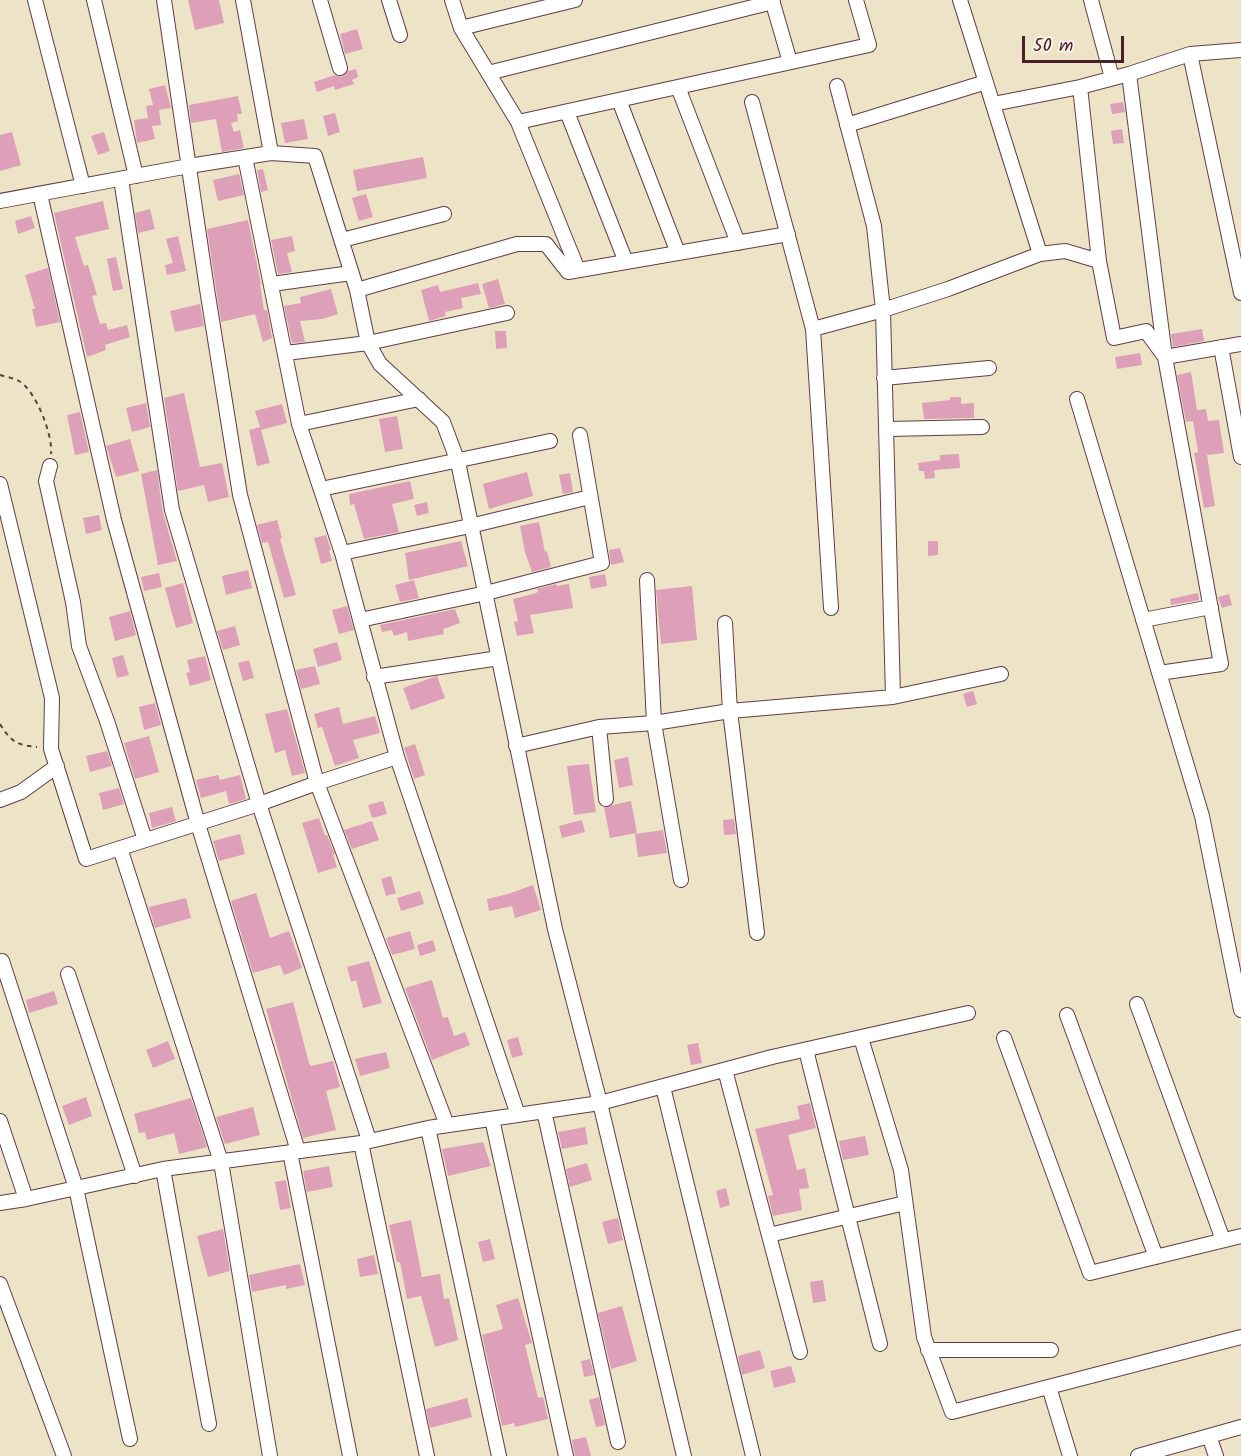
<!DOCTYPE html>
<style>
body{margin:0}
#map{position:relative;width:1241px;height:1456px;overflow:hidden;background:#ede4c7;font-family:Kalam,sans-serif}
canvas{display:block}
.scale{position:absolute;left:1022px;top:36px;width:102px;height:27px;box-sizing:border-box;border:3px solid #4a1f2b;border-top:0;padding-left:8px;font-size:18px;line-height:21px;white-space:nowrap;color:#4a1f2b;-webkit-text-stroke:4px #f7f3e8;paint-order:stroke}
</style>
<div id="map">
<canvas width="1241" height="1456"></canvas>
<div class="scale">50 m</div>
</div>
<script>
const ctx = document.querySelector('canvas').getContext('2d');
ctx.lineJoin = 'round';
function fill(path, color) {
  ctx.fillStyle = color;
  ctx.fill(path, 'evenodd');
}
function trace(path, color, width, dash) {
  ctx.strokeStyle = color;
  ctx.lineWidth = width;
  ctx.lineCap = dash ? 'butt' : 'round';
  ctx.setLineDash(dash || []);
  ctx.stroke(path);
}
fill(new Path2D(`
 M188 0H219L224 23 195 30Z
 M357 29 363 49 345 54 340 34Z
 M356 69 358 77 352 80 354 84 335 90 334 86 317 92 314 82 335 75 342 77 348 71Z
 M165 85 171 108 159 110 161 125 152 126 155 139 137 143 134 120 148 118 146 106 153 105 149 89Z
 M238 96 242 114H237L238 121 231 123 234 132 240 130 244 148 222 152 216 119 191 123 189 105Z
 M1123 102 1125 112 1112 114 1110 104Z
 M335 113 340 132 328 136 323 116Z
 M304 119 308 139 285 143 281 123Z
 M1122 129 1124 143 1113 144 1111 131Z
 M12 132 21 165 0 171V135Z
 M104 132 110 151 98 155 91 136Z
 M423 157 427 178 357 191 353 170Z
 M263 169 268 190 261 192 257 170Z
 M239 174 244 195 218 201 213 180Z
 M366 194 373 217 359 221 352 198Z
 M103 201 109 229 75 237 84 266 88 265 97 295 92 296 100 324 106 323 108 330 127 325 130 337 105 345 106 350 87 357 54 213Z
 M150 209 155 229 138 233 135 213Z
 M31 216 35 228 18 234 15 221Z
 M248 220 261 284H260L264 310H267L272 338 263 342 255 314 221 322 207 229Z
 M178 236 186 271 167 275 165 265 173 263 166 239Z
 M292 236 295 251 287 253 292 272 278 274 271 240Z
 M116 257 123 289 113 291 107 259Z
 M48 268 60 322 36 327 32 309H35L25 275Z
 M498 279 505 304 489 308 482 284Z
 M478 283 481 294 461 298 463 308 445 312 446 316 429 321 421 290 438 285 440 292Z
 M331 289 338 314 322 319 300 321 305 342 292 343 284 306 301 303 300 297Z
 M200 304 204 326 175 332 170 311Z
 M1202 329 1204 341 1173 347 1171 334Z
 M495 331H506L507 348 496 349Z
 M1140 353 1142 365 1117 369 1115 357Z
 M1191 372 1197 410 1206 409 1208 421 1219 420 1224 453 1207 455 1215 506 1204 508 1194 453 1198 452 1193 421 1186 422 1177 375Z
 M184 393 200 467 222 463 229 497 208 502 204 485 178 491 164 398Z
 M950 397H961V404L974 403V418L924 419 922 403 950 400Z
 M146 403 150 427 132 432 126 408Z
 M282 404 287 423 261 430 270 463 257 466 249 430 260 427 255 411Z
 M80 412 89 452 75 455 67 415Z
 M397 416 403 449 385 452 379 419Z
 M130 439 139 471 116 477 106 446Z
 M959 454 960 468 934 470 935 478 925 479 924 471H919L918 463 940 460V455Z
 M157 470 163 513 177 561 158 565 141 474Z
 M527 472 533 496 489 509 483 484Z
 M570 473 573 492 563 494 559 475Z
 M410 481 414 499 392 504 399 532 364 539 354 504 350 505 349 494Z
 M427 502 429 513 417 516 414 505Z
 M99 515 102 530 86 534 83 518Z
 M277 520 282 538 280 539 296 595 284 598 268 542 262 543 257 525Z
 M539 522 545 552 547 551 551 567 532 572 525 552 520 526Z
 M326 535 331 550H329L332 561 321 564 314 538Z
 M461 541 468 566 409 580 405 553Z
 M928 541H938V555L928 556Z
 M620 548 624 562 611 565 609 550Z
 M248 570 252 588 226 595 222 576Z
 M159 573 162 587 144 591 141 577Z
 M605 574 607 586 591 589 589 577Z
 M414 580 419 598 400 602 395 585Z
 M183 583 193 623 176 628 165 588Z
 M556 584 557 586 569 584 573 608 530 615 534 633 517 636 514 622 518 621 513 599 533 594 538 592 537 589Z
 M692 586 697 640 661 644 656 590Z
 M1198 593 1199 600 1171 605 1170 599Z
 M1229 594 1232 605 1222 608 1218 597Z
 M347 606 354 630 339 634 332 610Z
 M455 609 460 623 443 629 444 634 408 641 407 632 394 636 392 630 382 632 380 625Z
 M130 611 136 635 115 641 109 617Z
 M235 626 240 645 223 650 217 631Z
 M337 642 342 660 318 667 313 649Z
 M123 655 129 675 117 678 112 658Z
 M205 656 211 680 190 686 186 673 190 672 187 660Z
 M249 660 254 678 243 681 238 663Z
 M315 666 320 684 301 689 296 670Z
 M437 676 445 698 411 710 403 688Z
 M973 691 977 704 967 707 963 694Z
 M155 703 161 725 144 730 139 707Z
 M339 707 343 724 375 716 380 733 353 740 359 758 335 766 322 727 318 728 314 714Z
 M287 709 305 773 292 776 285 750 275 753 265 714Z
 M149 736 159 772 135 779 124 743Z
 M415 744 425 775 414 779 404 748Z
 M107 751 112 766 90 772 86 756Z
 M628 757 633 785 619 788 614 760Z
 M589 764 596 812 574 815 567 766Z
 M218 775 220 780 240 775 246 799 229 804 226 791 201 798 196 780Z
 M119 788 124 804 103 810 99 793Z
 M383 801 387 814 372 818 368 805Z
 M631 801 637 833 610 838 604 807Z
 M172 807 176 821 152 828 149 813Z
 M319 818 325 836 327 835 335 854 333 855 337 867 318 873 302 823Z
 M734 819 736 834 724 835 723 820Z
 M582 820 585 832 562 838 559 826Z
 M372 821 379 840 352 849 344 830Z
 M663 830 667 853 638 857 635 834Z
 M240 834 245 854 219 861 213 841Z
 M391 876 396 893 386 896 381 879Z
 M533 885 541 910 515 918 512 906 489 911 487 899 508 894Z
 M420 891 424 904 401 911 397 898Z
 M256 893 270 938 289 931 302 968 284 975 280 965 253 973 231 901Z
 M186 898 191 918 155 928 149 907Z
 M410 931 415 949 392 955 386 938Z
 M433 940 436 951 420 956 417 945Z
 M369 961 382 1003 363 1008 356 980 351 982 347 967Z
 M432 980 443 1018 448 1017 454 1036 465 1032 470 1045 432 1060 405 988Z
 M54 991 58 1004 29 1013 26 1000Z
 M293 1002 309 1063 311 1066 333 1061 340 1087 326 1091 336 1130 303 1138 266 1009Z
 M518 1037 523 1055 512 1058 507 1040Z
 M168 1041 175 1059 153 1068 146 1050Z
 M698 1043 702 1063 691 1065 687 1045Z
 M386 1052 390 1068 360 1076 355 1059Z
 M86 1097 92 1116 69 1125 62 1106Z
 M191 1098 207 1147 179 1154 174 1133 147 1140 145 1132 139 1133 134 1114Z
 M810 1103 816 1128 788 1135 797 1170 805 1168 809 1188 799 1189 802 1210 773 1216 768 1196 773 1195 755 1129 800 1119 797 1106Z
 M253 1107 260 1135 225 1144 216 1117Z
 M585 1127 588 1144 562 1149 558 1132Z
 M865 1136 869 1155 843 1160 839 1141Z
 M483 1142 491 1166 448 1176 442 1149Z
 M587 1163 592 1180 570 1187 566 1169Z
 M329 1166 333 1187 307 1192 303 1171Z
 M286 1180 291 1208 280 1210 275 1182Z
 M726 1188 730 1205 720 1208 716 1191Z
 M618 1218 623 1240 608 1244 602 1222Z
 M411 1220 422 1277 440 1274 444 1299 449 1298 458 1340 435 1347 421 1296 407 1299 400 1262H397L389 1225Z
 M223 1229 230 1271 208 1277 197 1236Z
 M490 1239 495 1259 483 1262 478 1242Z
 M374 1255 378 1274 360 1277 357 1259Z
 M300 1264 305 1285 286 1289V1285L252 1292 249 1275Z
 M823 1280 826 1301 813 1303 810 1282Z
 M518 1298 532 1343 525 1345 538 1398 543 1397 548 1419 515 1427 514 1423 502 1426 482 1335 503 1329 496 1305Z
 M622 1306 637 1361 611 1369 598 1313Z
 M760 1350 765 1368 742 1375 738 1356Z
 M590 1359 594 1375 584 1377 581 1361Z
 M791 1366 796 1382 774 1388 770 1371Z
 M599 1397 605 1425 596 1427 589 1400Z
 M467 1398 472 1417 430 1428 426 1409Z
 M586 1437 591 1456H575L572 1440Z`), '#dda0b8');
const minor = new Path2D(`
 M35 0 83 186
 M94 0 136 176
 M164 0 207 289 240 495 317 783 447 1125
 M243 0 271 153
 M320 0 340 68
 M389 0 400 35
 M452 0 461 28 518 122 578 270
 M772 0 790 62
 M960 0 1040 254
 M1091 0 1112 78
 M461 28 575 0
 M1190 54 1241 293
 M488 73 773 2
 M1129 74 1165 357 1221 664 1159 673
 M837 86 874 226 883 310 893 697
 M678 87 738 243
 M1080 87 1099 261
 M619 100 678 253
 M752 102 813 329 831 608
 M993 104 1080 87 1129 74 1190 54 1241 50
 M567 112 626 262
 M518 122 869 45 856 0
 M847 125 986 82
 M245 157 299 424 342 553 397 757 518 1115
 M121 179 172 510 259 804 369 1140
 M40 194 114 520 198 824 298 1151
 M0 201 189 166 271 153 315 156 357 290 368 343 380 364 443 422 458 462 555 929 600 1103 428 1128 361 1143 163 1169 26 1199 0 1203
 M342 240 444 214
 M272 284 351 273
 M357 290 517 244H546L568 272 788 234
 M813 329 883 310 948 289 1040 254 1065 251 1099 261 1114 338 1146 331 1165 357 1241 344
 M1221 347 1241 457
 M286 353 368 343 507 313
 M884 378 989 368
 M1077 399 1202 816 1241 1010
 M299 424 419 399
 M888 429 982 427
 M50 466 46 481 73 602 79 646 107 721 145 840
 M0 484 52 698 51 749 86 859 259 804 317 783 397 757
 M321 489 550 441
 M342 553 470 526 590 497
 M647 580 654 723 681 880
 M360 620 486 593 602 563 580 435
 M1143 620 1211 607
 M725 623 730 711 757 933
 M374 677 499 658
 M599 727 606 799
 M516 746 599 727 654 723 730 711 893 697 1001 674
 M0 800 21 792 57 766
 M120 848 221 1162 270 1456
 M2 961 76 1188 130 1439
 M68 974 135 1176
 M1137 1004 1223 1240
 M1067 1015 1156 1257
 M861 1038 901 1170 924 1337 952 1412 1241 1337
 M1004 1038 1090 1273 1241 1236
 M806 1050 880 1344
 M725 1070 800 1352
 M663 1087 753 1456
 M544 1111 618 1442
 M492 1119 566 1456
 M0 1121 26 1199
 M428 1128 499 1456
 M361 1143 427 1456
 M290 1152 350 1456
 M163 1169 209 1424
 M769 1235 905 1203
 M0 1284 64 1456
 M928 1350H1051
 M1049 1387 1070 1456
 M1209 1436 1216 1456
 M684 1456 600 1103 772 1057 968 1013
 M1138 1456 1241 1427`);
trace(minor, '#623d42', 16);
trace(new Path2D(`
 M0 375C6 377 14 378 19 381 36 391 53 435 51 454
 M0 724C11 742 17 745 37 747`), '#623d42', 2, [4.5, 4.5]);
trace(minor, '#fff', 14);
</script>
